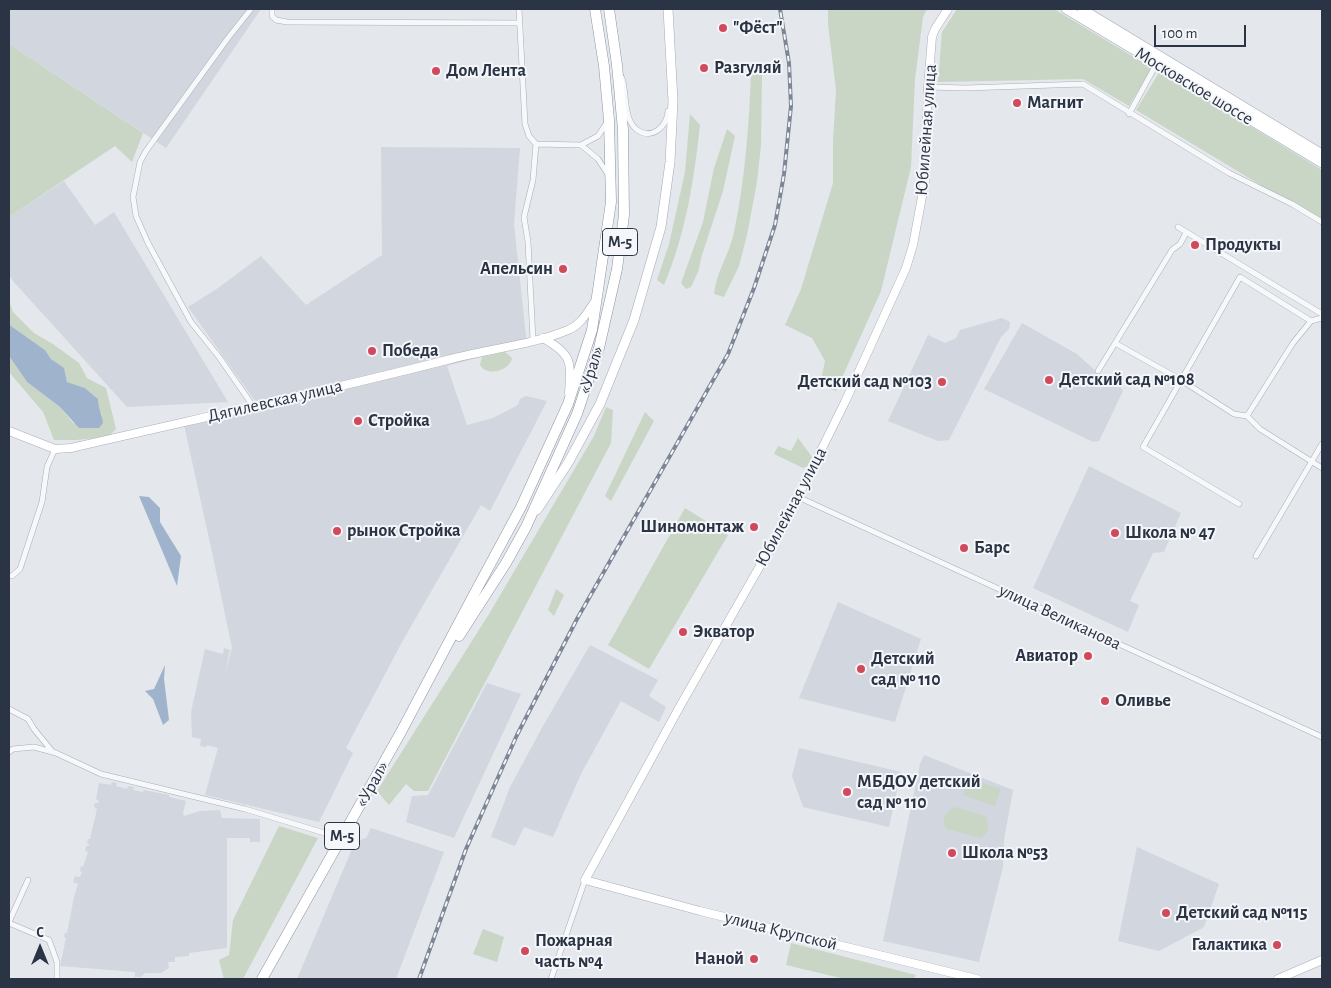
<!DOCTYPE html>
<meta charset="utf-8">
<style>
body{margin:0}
#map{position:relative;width:1331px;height:988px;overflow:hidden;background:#e4e7ec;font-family:"Alegreya Sans",sans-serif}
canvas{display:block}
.frame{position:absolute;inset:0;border:10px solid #2b3445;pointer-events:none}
.north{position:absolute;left:15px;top:923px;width:50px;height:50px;-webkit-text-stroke:4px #f4f6f9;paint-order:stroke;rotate:0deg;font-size:14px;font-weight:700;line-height:20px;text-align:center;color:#2b3445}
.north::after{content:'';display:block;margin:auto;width:18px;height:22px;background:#2b3445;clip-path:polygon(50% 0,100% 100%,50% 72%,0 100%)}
.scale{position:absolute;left:1154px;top:25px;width:92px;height:22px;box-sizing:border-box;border:2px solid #2b3445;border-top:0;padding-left:6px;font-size:15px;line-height:18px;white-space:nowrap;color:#2b3445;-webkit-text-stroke:4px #f4f6f9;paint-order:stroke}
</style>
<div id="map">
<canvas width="1331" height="988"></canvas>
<div class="frame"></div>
<div class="north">С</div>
<div class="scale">100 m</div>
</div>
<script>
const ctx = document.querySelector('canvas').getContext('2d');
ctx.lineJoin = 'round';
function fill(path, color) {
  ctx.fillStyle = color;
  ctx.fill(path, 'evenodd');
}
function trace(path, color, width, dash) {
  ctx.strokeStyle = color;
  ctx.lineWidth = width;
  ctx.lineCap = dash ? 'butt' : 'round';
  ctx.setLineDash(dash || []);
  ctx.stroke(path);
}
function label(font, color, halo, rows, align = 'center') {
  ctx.font = font + ' "Alegreya Sans",sans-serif';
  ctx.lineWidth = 4;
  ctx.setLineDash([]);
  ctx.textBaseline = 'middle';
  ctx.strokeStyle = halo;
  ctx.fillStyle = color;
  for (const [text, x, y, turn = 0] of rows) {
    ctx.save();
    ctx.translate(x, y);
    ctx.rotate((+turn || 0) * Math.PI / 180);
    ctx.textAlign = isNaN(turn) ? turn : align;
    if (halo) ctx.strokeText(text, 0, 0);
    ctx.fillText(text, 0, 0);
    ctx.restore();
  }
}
fill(new Path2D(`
 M9 9H261L166 148 9 44Z
 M381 147 520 148 514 224 527 345 447 366 467 425 493 418 518 405 520 399 526 396 547 401 490 511 481 505 402 642 346 748 353 753 319 822 205 795 218 748 207 745 206 747 200 746 201 739 192 737 191 712 205 649 223 654 224 648 230 650 224 677 232 648 212 552 184 425 260 408 188 307 218 288 261 256 306 305 382 255Z
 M64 181 95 225 114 212 228 402 127 407 13 281 9 275V217Z
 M1002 318 1010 322 1009 329 1001 337 949 440 938 441 888 421 928 335 945 343 956 338 960 330Z
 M1022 323 1077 354 1098 373 1120 386 1123 391 1099 441 1093 442 984 389Z
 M1089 466 1181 513 1164 552 1153 553 1130 601 1139 605 1128 632 1033 588Z
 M838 602 921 639 895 722 799 698Z
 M590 645 658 680 649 696 666 707 659 722 621 701 581 774 553 837 524 827 515 846 491 837 510 787 543 726Z
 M487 683 521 694 454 838 406 822 412 796 428 795Z
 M799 748 901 772 889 827 803 807 792 776Z
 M924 755 1013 790 1004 840 1003 867 979 962 883 941 920 764Z
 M112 782 117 783 116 786 127 789 128 786 134 787 133 790 143 792 144 790 169 795V797L186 801 183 813 184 816 200 811 220 810 222 818 260 819V842H250V838H227V948L189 953V956L175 957V962H168L169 968 161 973H145L141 977H135V972L60 966 66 938 64 937 65 933H67L74 897 78 884 73 882 75 876 80 877 82 872 80 871 81 866 83 867 88 852 85 851 86 846H89V844L87 843 88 839H90L97 809 94 807 95 803H98L99 801 96 799 99 783 111 785Z
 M371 828 444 852 396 979H297L352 849 362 839 366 838Z
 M1137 847 1219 884 1204 927 1159 951 1118 941Z`), '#d2d6de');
fill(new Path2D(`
 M828 9H927L923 17 915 79 911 167 881 291 836 391 820 385 825 361 812 338 785 325 801 289 833 183V142L836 90 828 24Z
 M957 9H1054L1152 68 1129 106 1083 79 938 82 942 32Z
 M9 44 143 133 132 162 115 146 9 217Z
 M1160 71 1322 170V222L1136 110Z
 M751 73 762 75 761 145 757 182 747 235 739 266 724 297 714 294C716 272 730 253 734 232 745 180 749 126 751 73Z
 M690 114 700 125C694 180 686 233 664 285L657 280 669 244 685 172Z
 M727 129 735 136 723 191 702 255 698 272 691 287 686 289 681 283 703 222 714 168Z
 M9 300 13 312 34 333 53 344 79 363 87 378 106 388 116 429 108 437 76 440H54L43 412 9 372V356L27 382 60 407 73 423 98 428 102 414 98 409V399L85 388 67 382 63 368 51 359 45 350 11 326 9 321Z
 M505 352 512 358C510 371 487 377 480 365L482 357Z
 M606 407 613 410 611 443 428 791H414L406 784 389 805 377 791 489 614 594 436Z
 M645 412 654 421 611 501 605 496Z
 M798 438 812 457 810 465 803 468 774 454 778 446 791 451Z
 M685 508 728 535 649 669 608 645Z
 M556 589 564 595 554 616 548 610Z
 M969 778 1001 789 995 806 963 795Z
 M955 807 986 816 989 830 981 838 946 829C941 818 944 812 955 807Z
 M279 826 318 838 243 979H224L219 960 229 955 233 920Z
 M483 929 504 937 497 962 473 954Z
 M791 943 916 975 914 979H845L786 965Z`), '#c9d6c5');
fill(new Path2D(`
 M9 321 11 326 45 350 51 359 64 368 67 382 85 388 98 399C98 408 102 414 103 423L99 428H79L60 407 27 382 9 356Z
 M139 496 149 497 160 508V522L181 556 177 586Z
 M165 665 164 679 169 720 163 725 153 699 145 691 154 689Z`), '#9fb4cc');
const street = new Path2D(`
 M251 9 228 38 146 151 140 162 133 197 136 216 148 243 191 322 219 357 253 406
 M272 9V16L276 20 287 22 520 23
 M519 9 525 124 529 136 536 144 533 180 524 217 528 242 533 340
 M622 78C627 93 623 118 636 129 651 141 667 127 668 111
 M928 87 966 88 1083 84 1229 173 1292 204 1322 222
 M1129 114 1157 63
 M536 144 581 145 598 136 608 121
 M581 145 598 159 609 176
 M1178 227 1322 314
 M1115 343 1181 380 1234 414 1247 416 1260 429 1322 468
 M1098 371 1172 250 1180 244 1186 233
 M1247 416 1293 343 1311 321 1322 318
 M798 497 1322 737
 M1239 504 1143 447 1240 277 1311 321
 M1256 556 1322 444
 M9 576H12L20 569 42 502 47 467 55 449
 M9 709 28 719 34 729 52 751
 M9 752 13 749 34 747 56 753 101 774 245 809 341 838
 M9 922 28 880
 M9 923 49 940 57 962V979
 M551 979 585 880`);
const secondary = new Path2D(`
 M948 9 935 29 932 37 928 87 925 181 913 245 906 268 845 402 789 515 679 708 585 880 700 911 977 979
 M543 338C573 355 571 362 569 393
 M9 431 55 449 71 448C196 419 322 392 447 360 487 349 529 346 568 330 581 325 588 311 596 300
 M1278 979 1322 960`);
const primary = new Path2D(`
 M1066 9 1322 163
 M1082 9 1322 154
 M537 510 568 463 600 404 634 320 661 227 670 162 673 101 668 9`);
const highway = new Path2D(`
 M459 636 506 563 526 527 577 414 599 348 617 269 624 215 623 130 617 65 609 9
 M262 979 401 732 472 598 521 507 568 404 592 330 611 202 609 120 604 66 595 9`);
trace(street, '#a9aeb7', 6);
trace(secondary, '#a9aeb7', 9);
trace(primary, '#a3abb8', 10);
trace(highway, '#8b94a3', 11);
trace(street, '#f7f8fa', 5);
trace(secondary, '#fff', 8);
trace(primary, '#fff', 9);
trace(highway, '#fff', 10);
const rail = new Path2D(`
 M419 979 466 849 517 735 577 619 728 354 754 288 775 225 784 174 791 106 789 63 780 9`);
trace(rail, '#7d8696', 4);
trace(rail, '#f4f6f9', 2, [5.5]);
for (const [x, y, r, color] of [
 [723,28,5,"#d1495b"],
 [704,68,5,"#d1495b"],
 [436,71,5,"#d1495b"],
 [1017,103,5,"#d1495b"],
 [1195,245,5,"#d1495b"],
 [563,269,5,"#d1495b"],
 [372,351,5,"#d1495b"],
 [1049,380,5,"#d1495b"],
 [942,382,5,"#d1495b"],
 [358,421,5,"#d1495b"],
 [754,527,5,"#d1495b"],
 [337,531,5,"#d1495b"],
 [1115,533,5,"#d1495b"],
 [964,548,5,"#d1495b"],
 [683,632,5,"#d1495b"],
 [1088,656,5,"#d1495b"],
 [861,669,5,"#d1495b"],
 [1105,701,5,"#d1495b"],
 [847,792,5,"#d1495b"],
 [952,853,5,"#d1495b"],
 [1166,913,5,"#d1495b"],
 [1277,945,5,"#d1495b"],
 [525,951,5,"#d1495b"],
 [754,959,5,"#d1495b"]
]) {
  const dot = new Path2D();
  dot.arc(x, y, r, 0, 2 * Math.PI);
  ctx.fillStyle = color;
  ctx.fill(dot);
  trace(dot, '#f4f6f9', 2);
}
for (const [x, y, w] of [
 [620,242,35],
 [342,836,35]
]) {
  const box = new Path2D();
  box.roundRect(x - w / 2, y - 13.5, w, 27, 4);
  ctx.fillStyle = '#f4f6f9';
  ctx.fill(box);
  trace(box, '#2b3445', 1);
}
label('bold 16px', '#2b3445', null, [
 ["М-5",620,242],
 ["М-5",342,836]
]);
label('bold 18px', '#2b3445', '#f4f6f9', [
 ["\"Фёст\"",733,28],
 ["Разгуляй",714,68],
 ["Дом Лента",446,71],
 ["Магнит",1027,103],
 ["Продукты",1205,245],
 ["Апельсин",553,269,"right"],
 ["Победа",382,351],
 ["Детский сад №108",1059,380],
 ["Детский сад №103",932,382,"right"],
 ["Стройка",368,421],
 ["Шиномонтаж",744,527,"right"],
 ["рынок Стройка",347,531],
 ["Школа № 47",1125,533],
 ["Барс",974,548],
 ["Экватор",693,632],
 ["Авиатор",1078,656,"right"],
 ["Детский",871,659],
 ["сад № 110",871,680],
 ["Оливье",1115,701],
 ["МБДОУ детский",857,782],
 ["сад № 110",857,803],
 ["Школа №53",962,853],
 ["Детский сад №115",1176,913],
 ["Пожарная",535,941],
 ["часть №4",535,962],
 ["Галактика",1267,945,"right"],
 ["Наной",744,959,"right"]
], 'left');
label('18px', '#2b3445', '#f4f6f9', [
 ["Московское шоссе",1194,86,31],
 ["Юбилейная улица",926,130,-86],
 ["«Урал»",591,370,-73],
 ["Дягилевская улица",275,401,-13],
 ["Юбилейная улица",791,507,-62],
 ["улица Великанова",1060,617,25],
 ["«Урал»",372,784,-61],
 ["улица Крупской",781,931,14]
]);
</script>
